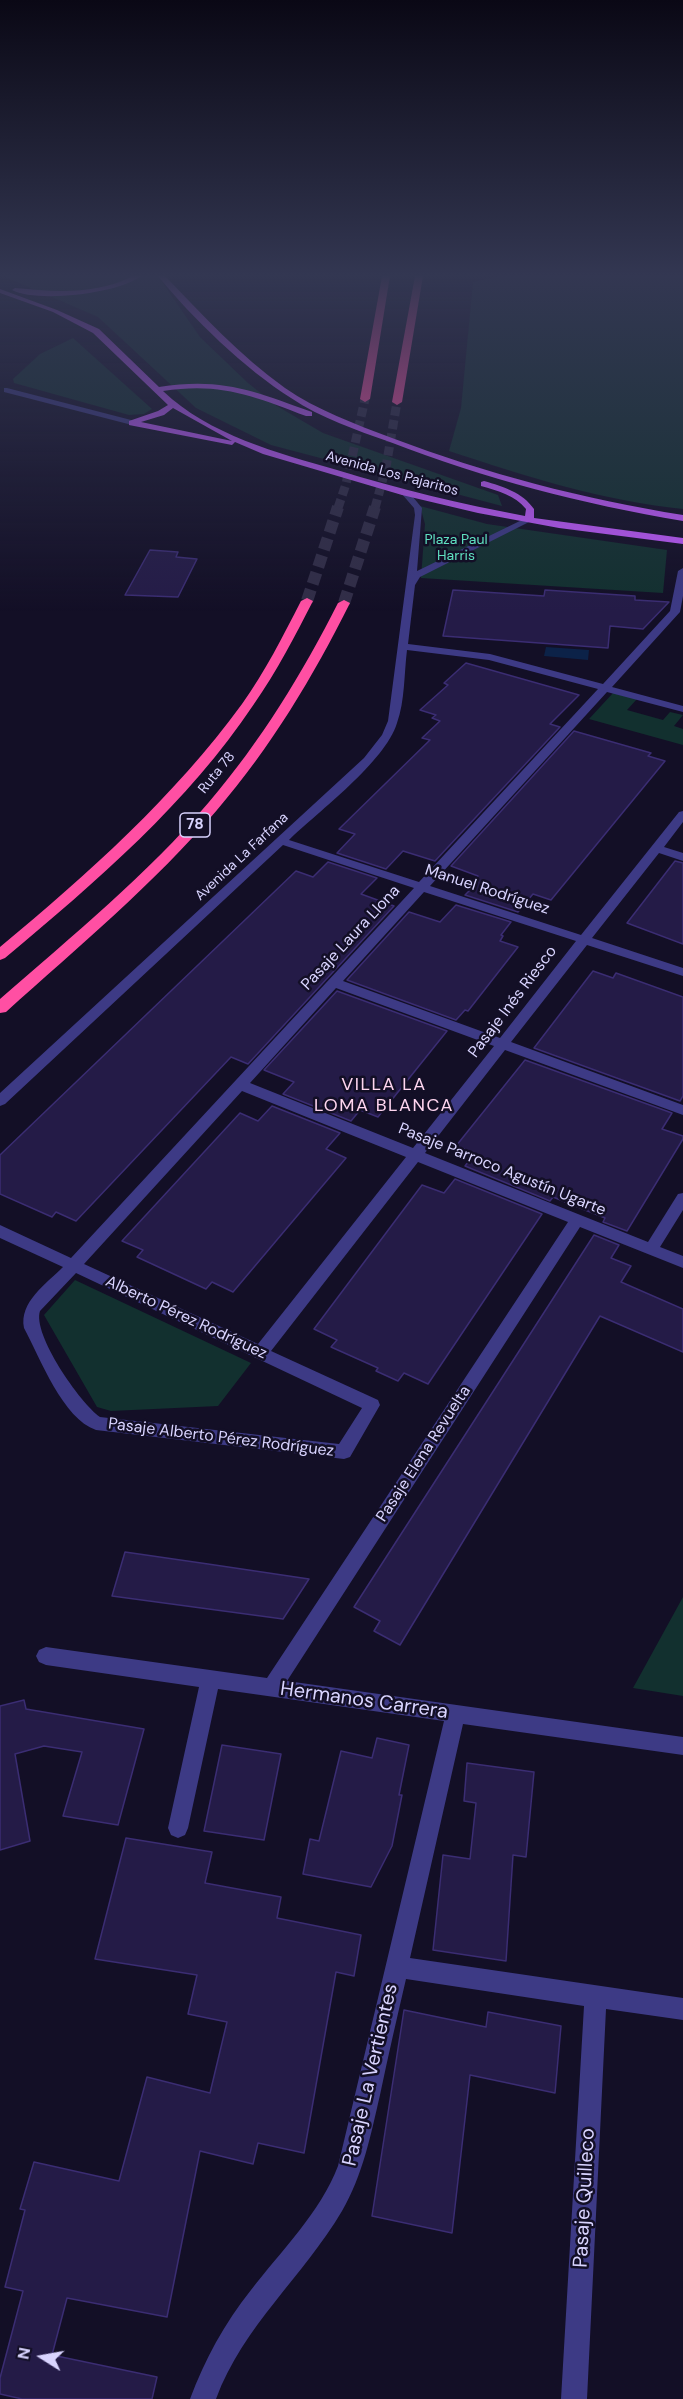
<!DOCTYPE html>
<meta charset="utf-8">
<style>
body{margin:0}
#map{position:relative;width:683px;height:2399px;overflow:hidden;background:#130f26;font-family:"DM Sans",sans-serif}
canvas{display:block}
.north{position:absolute;left:12px;top:2327px;width:60px;height:60px;-webkit-text-stroke:4px #130f26;paint-order:stroke;rotate:281deg;font-size:16px;font-weight:700;line-height:24px;text-align:center;color:#d9d4ff}
.north::after{content:'';display:block;margin:auto;width:21px;height:27px;background:#d9d4ff;clip-path:polygon(50% 0,100% 100%,50% 72%,0 100%)}
</style>
<div id="map">
<canvas width="683" height="2399"></canvas>
<div class="north">N</div>
</div>
<script>
const ctx = document.querySelector('canvas').getContext('2d');
ctx.lineJoin = 'round';
function fill(path, color) {
  ctx.fillStyle = color;
  ctx.fill(path, 'evenodd');
}
function trace(path, color, width, dash) {
  ctx.strokeStyle = color;
  ctx.lineWidth = width;
  ctx.lineCap = dash ? 'butt' : 'round';
  ctx.setLineDash(dash || []);
  ctx.stroke(path);
}
function label(font, color, halo, rows, align = 'center') {
  ctx.font = font + ' "DM Sans",sans-serif';
  ctx.lineWidth = 5;
  ctx.setLineDash([]);
  ctx.textBaseline = 'middle';
  ctx.strokeStyle = halo;
  ctx.fillStyle = color;
  for (const [text, x, y, turn = 0] of rows) {
    ctx.save();
    ctx.translate(x, y);
    ctx.rotate((+turn || 0) * Math.PI / 180);
    ctx.textAlign = isNaN(turn) ? turn : align;
    if (halo) ctx.strokeText(text, 0, 0);
    ctx.fillText(text, 0, 0);
    ctx.restore();
  }
}
fill(new Path2D(`
 M3 276H158L200 337 248 383 277 406 323 433 498 495 502 506 271 445 196 408 98 317Z
 M500 276H683V509C603 501 525 476 449 451L461 408 473 282Z
 M73 338 152 409 144 414 129 415 14 383 13 379 40 354Z
 M420 506 487 524 667 550 663 593 421 578 425 524Z
 M613 693 637 699 627 710 663 720 670 712 683 715 674 726 683 729V745L589 719Z
 M75 1280 251 1363 218 1406 111 1411 97 1407 44 1315Z
 M683 1597V1696L633 1688Z`), '#12302f');
fill(new Path2D(`
 M546 647 589 650 588 660 544 656Z`), '#0c2248');
const building = new Path2D(`
 M150 550 178 552 176 557 197 559 178 597 125 595Z
 M453 590 544 596 545 590 635 596V600L669 602 643 629 610 626 608 648 443 636Z
 M466 663 579 695 550 724 560 727 435 861 403 851 386 869 337 853 355 834 339 829 430 740 422 738 440 721 432 718 436 715 420 710 448 685 444 683Z
 M574 731 651 753 648 756 665 761 551 900 533 894 518 912 465 895 478 882 474 881 478 876 451 866Z
 M675 861 683 863V944L627 923Z
 M328 862 377 878 361 894 394 906 248 1064 231 1057 76 1221 56 1212 52 1217 0 1194V1155L296 871 313 877Z
 M456 905 511 922 501 935 503 936 500 941 518 947 468 1011 465 1010 456 1020 347 980 409 912 440 922Z
 M593 971 613 978 616 973 683 997V1096L680 1101 534 1048Z
 M337 991 447 1031 378 1117 360 1110 351 1121 283 1094 294 1082 264 1070Z
 M525 1060 672 1113 662 1129 683 1136V1139L627 1231 603 1222 605 1218 553 1197 550 1201 465 1166 475 1153 456 1146Z
 M272 1106 340 1133 326 1149 346 1158 233 1292 212 1282 206 1289 137 1257 143 1250 122 1241 240 1113 258 1121Z
 M455 1179 542 1214 428 1384 404 1373 398 1381 376 1371 378 1368 331 1347 337 1340 314 1329 422 1185 444 1193Z
 M594 1235 619 1245 611 1258 631 1266 621 1282 683 1309V1352L600 1316 400 1645 374 1631 380 1621 354 1607Z
 M125 1552 208 1564 309 1579 283 1619 112 1596Z
 M24 1700 26 1709 144 1729 118 1825 63 1816 82 1752 44 1746 15 1754 30 1841 0 1850V1706Z
 M377 1738 409 1745 399 1795H402L392 1846 371 1887 303 1874 310 1839 319 1841 341 1751 372 1758Z
 M222 1745 281 1754 264 1840 204 1831Z
 M467 1763 534 1772 526 1857 513 1855 506 1961 433 1950 443 1855 470 1859 476 1803 464 1801Z
 M126 1838 212 1852 205 1883 281 1897 277 1918 361 1935 354 1976 336 1972 304 2153 258 2143 253 2164 200 2151 167 2317 67 2298 52 2355 157 2377 152 2399H22L0 2394V2378L23 2291 5 2287 25 2210 20 2209 34 2162 119 2181 147 2077 210 2093 227 2022 188 2014 197 1975 95 1959Z
 M404 2010 486 2027 488 2012 561 2026 555 2093 470 2075 452 2233 372 2216Z`);
fill(building, '#241b47');
trace(building, '#3b2d73', 1.5);
trace(new Path2D(`
 M338 508 346 484 365 399
 M375 508 386 467 397 402`), '#312d47', 9, [9, 4.5]);
trace(new Path2D(`
 M307 601 338 507
 M344 603 375 507`), '#312d47', 12, [12, 6]);
fill(new Path2D(`
 M7 388 135 421 136 423 132 425 4 392V388Z
 M402 491H408L422 508 417 571 526 518 533 520 420 577 415 585 408 644 490 654 603 684 670 611 678 571 683 568V596L680 612 612 687 683 706V712L607 692 430 886 581 935 679 812 683 811V822L664 847 683 853V861L659 853 592 938 683 968V976L587 945 511 1042 683 1105V1115L505 1050 425 1153 648 1242 678 1194 683 1193V1210L660 1247 683 1256V1268L580 1227 287 1681 683 1737V1755L463 1724 410 1958 683 1998V2020L606 2009 587 2399H561L584 2006 406 1979C397 2018 388 2056 380 2095 371 2134 363 2175 342 2211 303 2277 243 2326 216 2399H190C205 2359 224 2324 251 2290 281 2251 320 2213 338 2166L444 1721 218 1689 188 1828 185 1835 178 1838 171 1835 168 1828 199 1687 46 1665 39 1662 36 1656 39 1650 46 1647 267 1678 568 1222 418 1162 271 1351 378 1400 380 1405 350 1457 344 1459 96 1430C63 1419 40 1358 24 1328 19 1302 46 1284 63 1267L0 1238V1225L71 1258 414 888 283 845 5 1104 0 1106V1093L364 758 382 735 388 721 415 515 414 508 401 493ZM407 650 489 660 598 689 419 882 289 840C319 811 385 762 397 723 405 701 404 674 407 650ZM424 892 576 941 500 1038 343 981ZM336 988 494 1046 413 1148 250 1083ZM242 1091 406 1157 258 1344 84 1264ZM76 1273 362 1408 339 1444 100 1417C80 1403 32 1334 40 1311Z`), '#3d3a85');
fill(new Path2D(`
 M133 276H141C118 294 36 303 12 290L15 288C55 292 96 295 133 276Z
 M158 276H165C203 315 240 356 285 388 317 410 355 424 392 438 487 474 583 499 683 515V521C582 504 485 479 390 442 356 430 321 418 291 398 246 370 191 317 158 276Z
 M0 289 57 310 99 329 159 387C222 377 254 391 312 412V416H306C253 396 221 382 163 391 209 435 278 453 337 470 399 489 461 504 525 516L526 509C515 495 498 491 481 486V482L484 481C504 487 522 492 534 509V518L683 538V544L559 528 478 513 402 495 263 454 235 442 232 445 129 425V421L158 411 168 405 93 333 53 312 0 293ZM173 408 232 441 141 422 164 415Z`), '#c25bff');
fill(new Path2D(`
 M382 276H390L370 399 365 402 360 399Z
 M415 276H423L402 402 397 405 392 402Z
 M307 598 313 601C295 636 277 671 254 704 188 803 96 882 5 958L0 960V947C88 874 174 797 242 704 265 672 283 636 301 601Z
 M344 600 350 603C313 677 271 747 217 810 154 884 78 947 6 1012L0 1013V999C72 936 147 875 209 802 261 741 302 674 338 603Z`), '#ff4fa3');
const sky = ctx.createLinearGradient(0, 0, 0, 612);
sky.addColorStop(0, '#0a0815');
sky.addColorStop(0.45, '#333752');
sky.addColorStop(1, '#33375200');
ctx.fillStyle = sky;
ctx.fillRect(0, 0, 683, 612);
label('14px', '#d9d4ff', '#130f26', [
 ["Avenida Los Pajaritos",392,474,15],
 ["Ruta 78",217,773,-51],
 ["Avenida La Farfana",242,857,-43]
]);
label('14px', '#5fe0c0', '#130f26', [
 ["Plaza Paul",456,540],
 ["Harris",456,556]
]);
for (const [x, y, w] of [
 [195,825,30]
]) {
  const box = new Path2D();
  box.roundRect(x - w / 2, y - 12, w, 24, 4.5);
  ctx.fillStyle = '#130f26';
  ctx.fill(box);
  trace(box, '#d9d4ff', 1.5);
}
label('bold 15px', '#d9d4ff', null, [
 ["78",195,825]
]);
label('16px', '#d9d4ff', '#130f26', [
 ["Manuel Rodríguez",487,890,18],
 ["Pasaje Laura Llona",351,938,-47],
 ["Pasaje Inés Riesco",513,1002,-53],
 ["Pasaje Parroco Agustín Ugarte",502,1170,22],
 ["Alberto Pérez Rodríguez",186,1318,25],
 ["Pasaje Alberto Pérez Rodríguez",221,1438,7],
 ["Pasaje Elena Revuelta",424,1454,-57]
]);
ctx.letterSpacing = '1.5px';
label('18px', '#ffd6f0', '#130f26', [
 ["VILLA LA",384,1085],
 ["LOMA BLANCA",384,1106]
]);
ctx.letterSpacing = '0px';
label('20px', '#d9d4ff', '#130f26', [
 ["Hermanos Carrera",364,1701,8],
 ["Pasaje La Vertientes",371,2075,-77],
 ["Pasaje Quilleco",585,2198,-87]
]);
</script>
